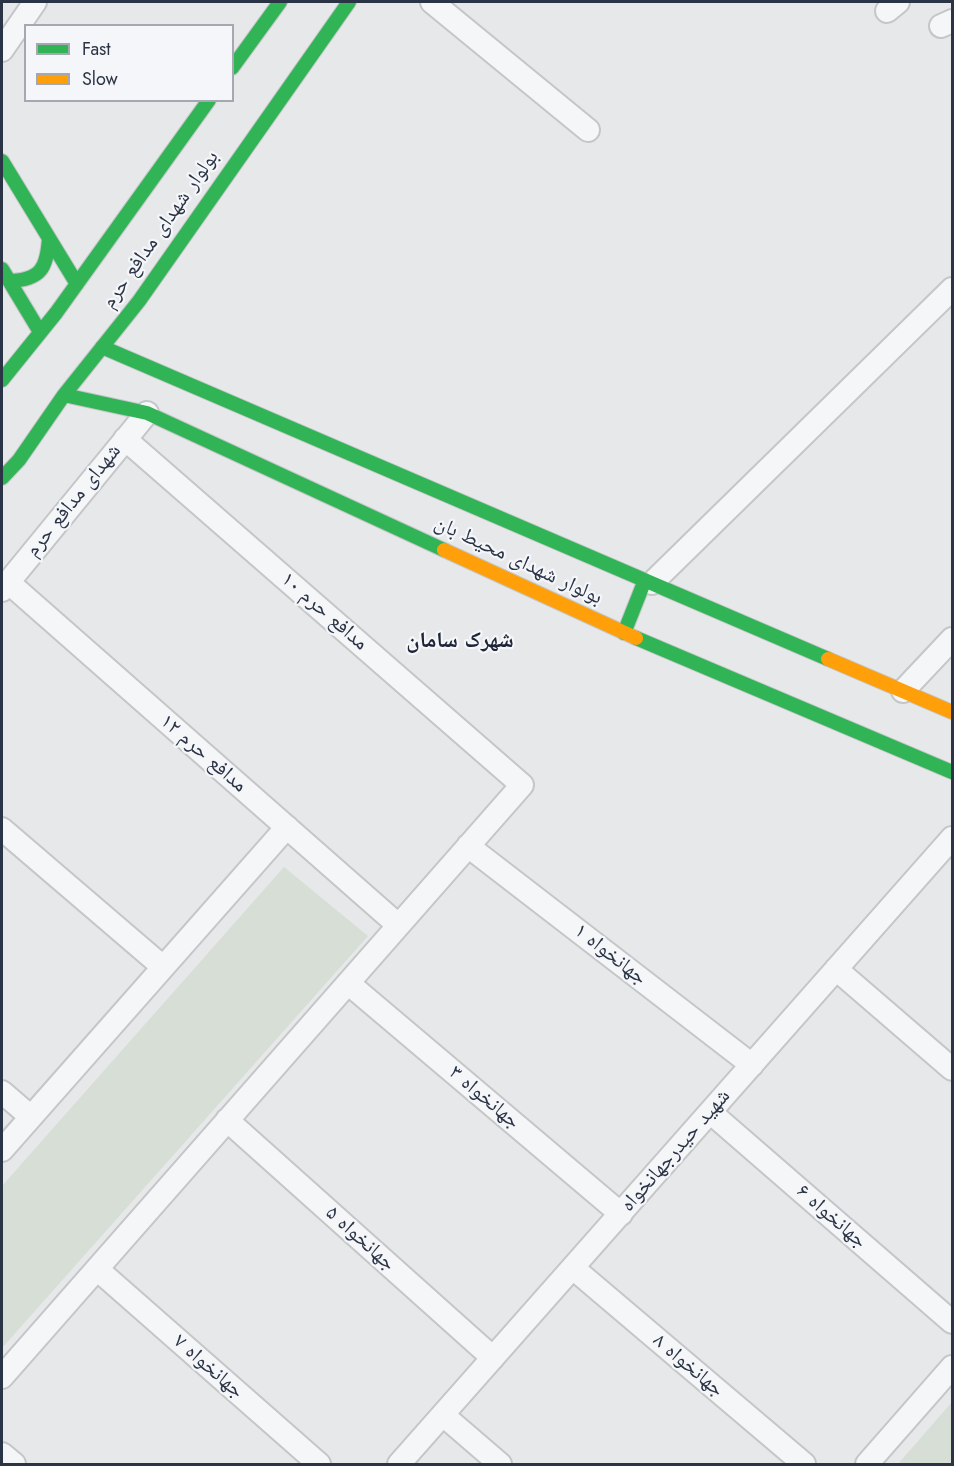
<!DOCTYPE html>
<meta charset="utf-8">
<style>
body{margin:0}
#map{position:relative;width:954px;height:1466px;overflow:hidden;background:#e6e8ea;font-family:Jost,sans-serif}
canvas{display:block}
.frame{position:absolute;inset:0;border:3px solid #2b3445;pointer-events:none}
.legend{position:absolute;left:24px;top:24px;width:210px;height:78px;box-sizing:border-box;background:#f4f6f9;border:2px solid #a4a8b1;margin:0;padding:8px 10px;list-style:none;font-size:18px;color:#2b3445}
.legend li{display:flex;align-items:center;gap:12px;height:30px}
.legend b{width:30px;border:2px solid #a4a8b1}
</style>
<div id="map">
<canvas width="954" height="1466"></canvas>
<div class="frame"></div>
<ul class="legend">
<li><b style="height:8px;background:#30b455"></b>Fast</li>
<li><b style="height:8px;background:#ff9f0a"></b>Slow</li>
</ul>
</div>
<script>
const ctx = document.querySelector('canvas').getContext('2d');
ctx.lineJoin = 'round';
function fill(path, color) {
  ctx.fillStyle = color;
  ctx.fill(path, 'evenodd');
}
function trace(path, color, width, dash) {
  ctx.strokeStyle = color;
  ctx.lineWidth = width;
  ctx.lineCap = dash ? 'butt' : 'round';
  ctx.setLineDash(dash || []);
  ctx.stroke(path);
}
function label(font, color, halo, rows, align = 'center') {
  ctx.font = font + ' Jost,"Noto Naskh Arabic",sans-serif';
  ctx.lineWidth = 4.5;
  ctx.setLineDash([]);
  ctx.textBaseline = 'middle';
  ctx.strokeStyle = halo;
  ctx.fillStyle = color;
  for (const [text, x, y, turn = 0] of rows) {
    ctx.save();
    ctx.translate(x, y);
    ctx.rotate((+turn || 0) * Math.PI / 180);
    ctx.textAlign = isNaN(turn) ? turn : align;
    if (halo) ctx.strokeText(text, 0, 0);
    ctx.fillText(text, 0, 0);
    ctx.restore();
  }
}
fill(new Path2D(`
 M284 867 368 936 2 1348V1186Z
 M952 1402V1464H898Z`), '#d6ded6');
const street = new Path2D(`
 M432 2 588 130
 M887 11 898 2
 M941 26 952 21
 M2 50 35 2
 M8 582 398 925
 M652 583 952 289
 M2 590 147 413
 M903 691 952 639
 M2 829 163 967
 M468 846 752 1065
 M836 969 952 1069
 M348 983 621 1214
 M2 1092 31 1117
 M710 1112 952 1322
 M227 1120 493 1358
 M2 1150 287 827
 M573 1268 804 1464
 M97 1269 319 1464
 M2 1377 522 785 125 439
 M443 1415 500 1464
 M2 1454 14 1464
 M399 1464 952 838
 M867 1464 952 1367`);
const fast = new Path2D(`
 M232 68 280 2
 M2 161 77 284
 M2 269 40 332
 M9 281C41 280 47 268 49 238
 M102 347 828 659
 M2 380 56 313 209 100
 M64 395 147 413 444 550
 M2 478 19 460 64 395 139 301 349 2
 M624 633 645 580
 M636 638 952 772`);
const slow = new Path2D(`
 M444 550 636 638
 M828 659 952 712`);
trace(street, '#c4c6c8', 26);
trace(fast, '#c4c6c8', 16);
trace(slow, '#c4c6c8', 16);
trace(street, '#f5f6f7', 22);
trace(fast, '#30b455', 14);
trace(slow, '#ff9f0a', 14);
label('21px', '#2b3445', '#f4f6f9', [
 ["بولوار شهدای مدافع حرم",161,230,-55],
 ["شهدای مدافع حرم",74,501,-51],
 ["بولوار شهدای محیط بان",518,561,25],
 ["مدافع حرم ۱۰",324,612,41],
 ["مدافع حرم ۱۲",203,754,41],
 ["جهانخواه ۱",610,955,38],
 ["جهانخواه ۳",484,1098,40],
 ["شهید حیدرجهانخواه",676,1151,-49],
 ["جهانخواه ۶",831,1217,41],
 ["جهانخواه ۵",360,1239,42],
 ["جهانخواه ۸",688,1366,40],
 ["جهانخواه ۷",208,1367,41]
]);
label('bold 22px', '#1d2536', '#f4f6f9', [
 ["شهرک سامان",460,642]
]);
</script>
